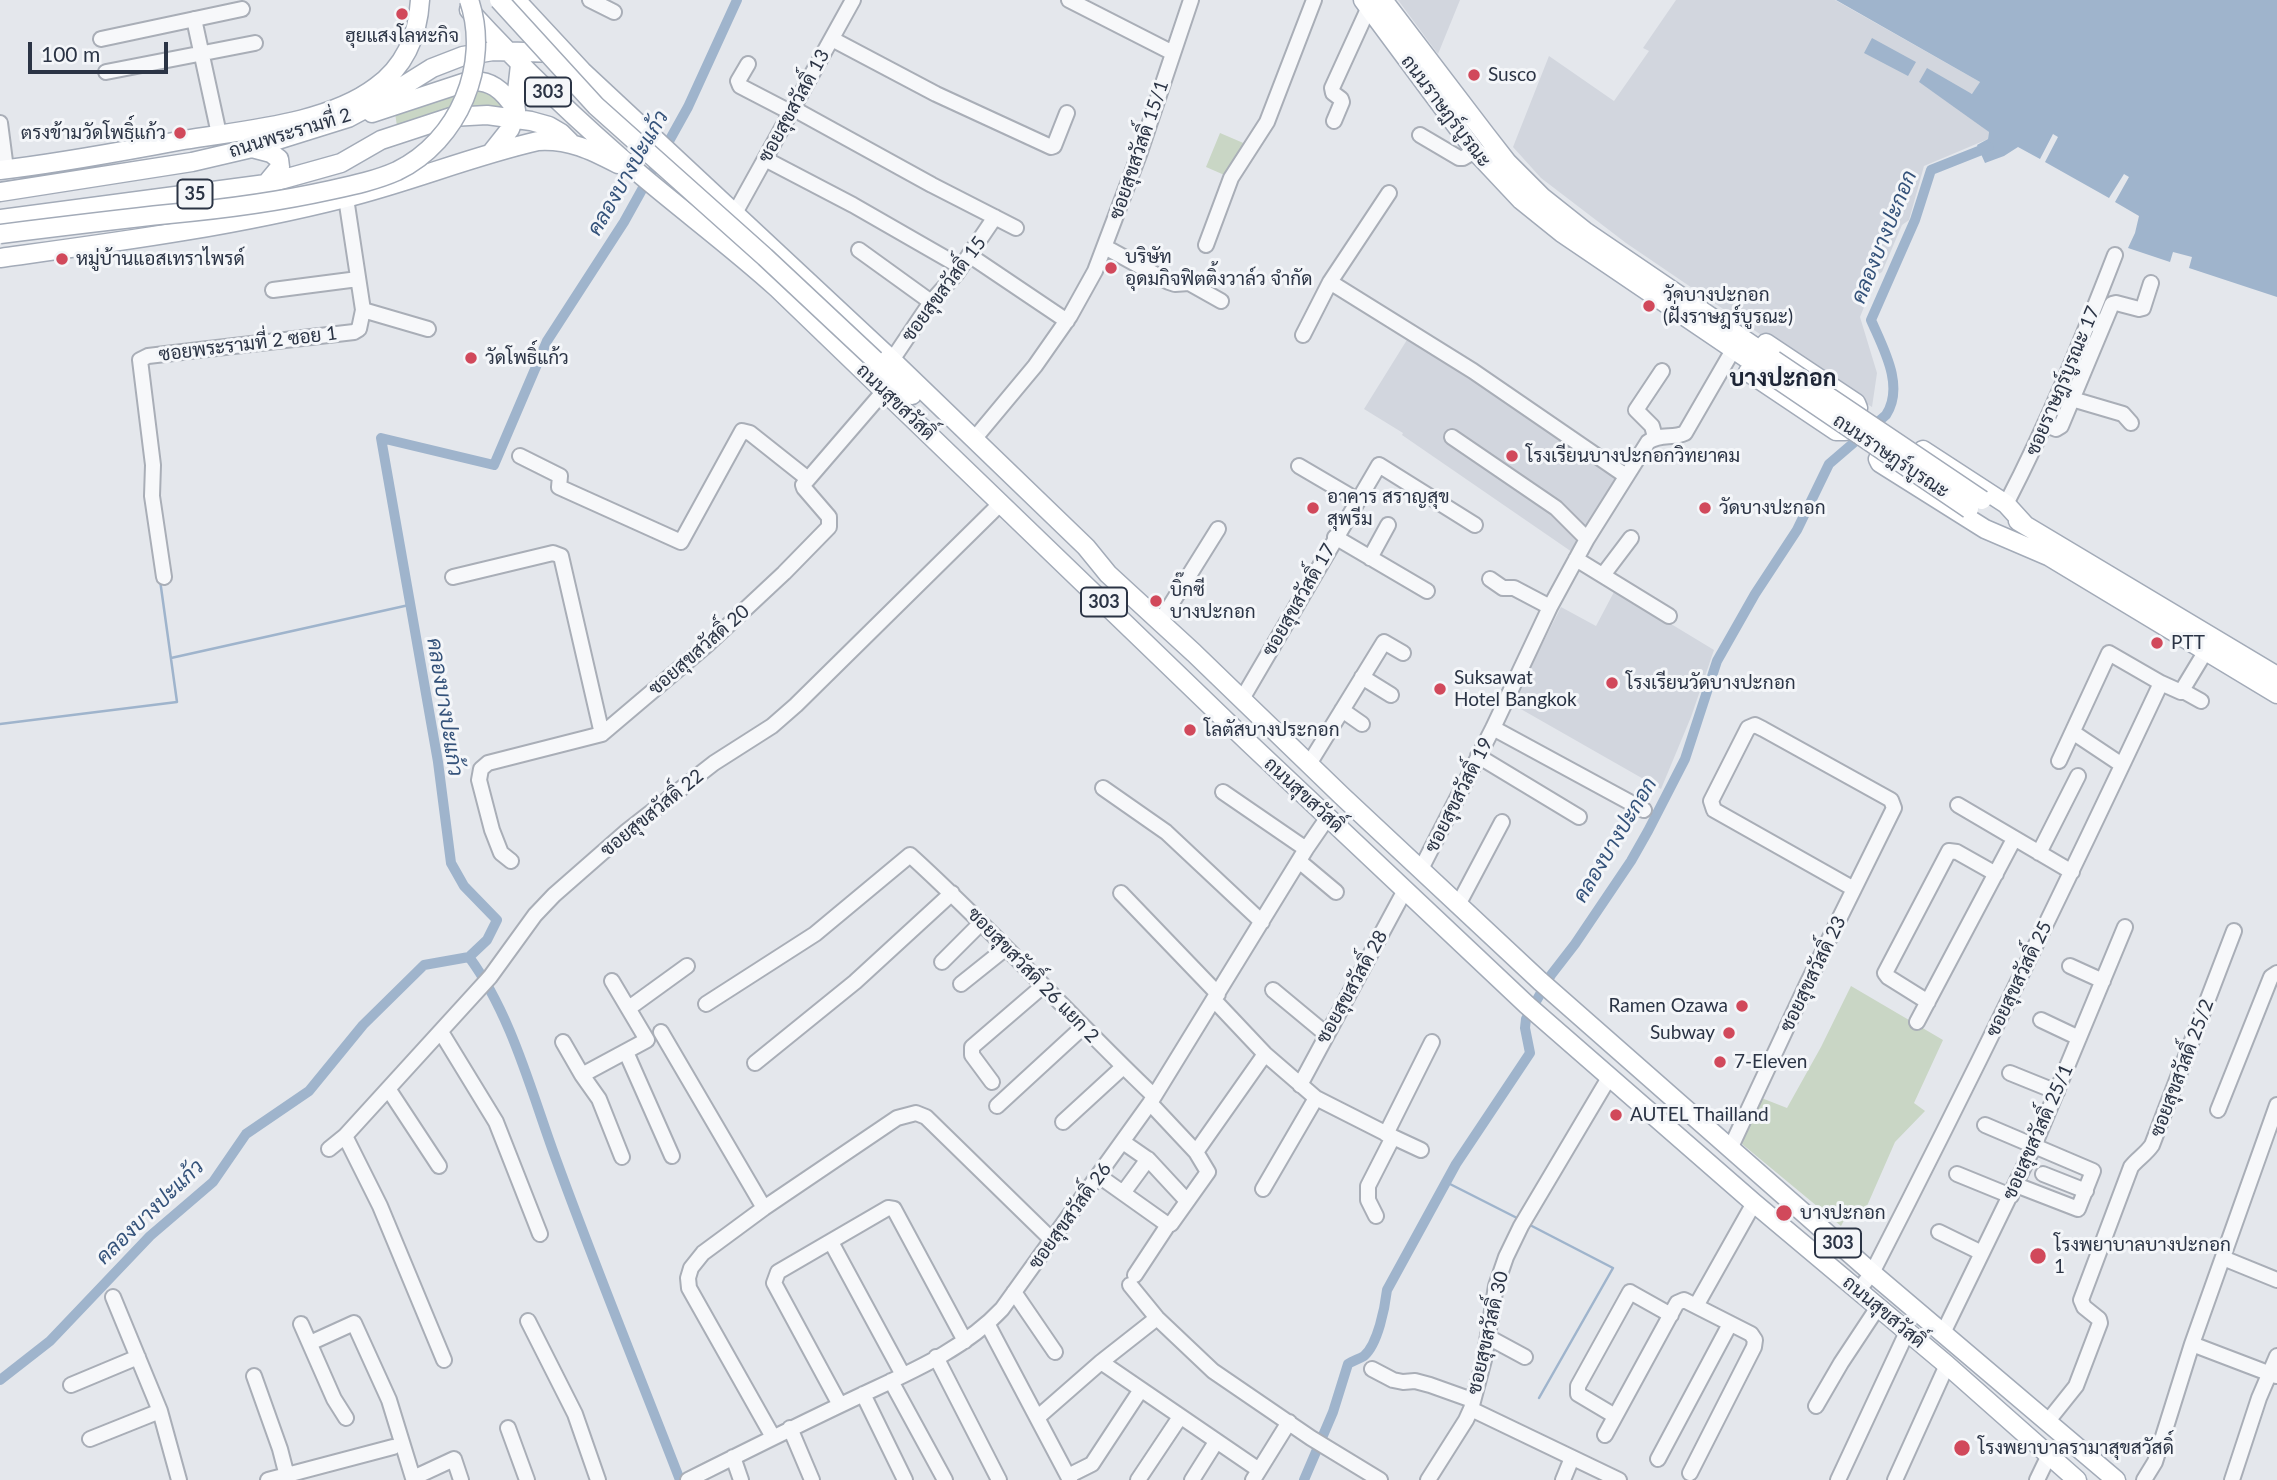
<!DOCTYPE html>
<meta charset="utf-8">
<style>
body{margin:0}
#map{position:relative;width:2277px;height:1480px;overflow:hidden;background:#e4e7ec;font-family:Lato,sans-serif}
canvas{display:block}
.scale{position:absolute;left:28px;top:42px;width:140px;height:32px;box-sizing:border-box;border:4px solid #2b3445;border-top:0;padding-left:9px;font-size:21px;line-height:24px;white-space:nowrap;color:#2b3445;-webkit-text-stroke:5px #f4f6f9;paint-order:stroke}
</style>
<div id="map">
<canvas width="2277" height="1480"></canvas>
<div class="scale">100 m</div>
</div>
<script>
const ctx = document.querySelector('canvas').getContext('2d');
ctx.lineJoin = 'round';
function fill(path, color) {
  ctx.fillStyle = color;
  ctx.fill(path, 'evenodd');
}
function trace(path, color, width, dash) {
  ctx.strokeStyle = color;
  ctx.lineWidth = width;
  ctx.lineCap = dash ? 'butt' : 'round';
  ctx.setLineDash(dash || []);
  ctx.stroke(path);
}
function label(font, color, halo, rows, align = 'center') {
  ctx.font = font + ' Lato,Sarabun,sans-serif';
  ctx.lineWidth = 6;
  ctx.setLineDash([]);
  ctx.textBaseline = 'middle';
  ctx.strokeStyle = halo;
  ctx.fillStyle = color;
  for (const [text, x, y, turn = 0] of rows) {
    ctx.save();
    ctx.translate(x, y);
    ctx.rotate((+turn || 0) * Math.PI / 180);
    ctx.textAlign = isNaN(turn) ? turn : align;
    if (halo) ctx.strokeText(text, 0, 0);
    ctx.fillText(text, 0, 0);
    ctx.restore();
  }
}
fill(new Path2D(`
 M1398 0H1460L1438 54 1429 42Z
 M1676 0H1835L1980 82 1973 94 1919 82 1977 122 1989 132 1988 139 1924 166 1909 220 1902 225 1882 272 1877 275 1860 317 1877 373 1872 407 1829 381 1626 243 1541 178 1513 147 1549 56 1614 101 1649 51 1643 48Z
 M1410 335 1622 476 1588 530 1579 536 1572 552 1402 435 1403 433 1364 409Z
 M1615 590 1714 650 1691 717 1661 789 1512 704 1561 607 1596 626Z`), '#d2d6de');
fill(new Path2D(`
 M479 86 500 101 502 111 397 126 395 113Z
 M1220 133 1248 145 1229 177 1206 167Z
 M1851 986 1943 1040 1914 1103 1925 1111 1895 1142 1863 1215 1850 1209 1841 1226 1742 1144 1759 1097 1787 1108 1821 1047Z`), '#c9d6c5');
fill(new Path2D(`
 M1836 0H2277V297L2189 268 2192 257 2173 252 2170 262 2128 248 2135 233 2139 216 2115 202 2129 177 2124 174 2109 198 2045 162 2058 137 2053 134 2040 159 2018 147 2004 156 1985 163 1977 145 1988 139 1989 132 1919 82 1927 68 1972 94 1980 82Z
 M1872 38 1916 62 1908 76 1864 53Z`), '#9fb4cc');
trace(new Path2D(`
 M171 658 409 605
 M0 724 177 702 160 580
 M1446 1182 1519 1219
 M1528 1224 1613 1268 1539 1398`), '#9fb4cc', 2.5);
trace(new Path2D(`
 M469 957C512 1015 532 1095 557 1162 596 1269 639 1374 680 1480
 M0 1380 50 1341 150 1236 213 1182 246 1134 309 1091 363 1025 424 965 469 957 487 940 497 920 464 886 451 863 438 762 381 438 494 465 547 341 624 222 688 107 737 0
 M1304 1480 1333 1412 1348 1364C1352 1361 1359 1359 1364 1356 1378 1344 1385 1307 1387 1290L1456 1164 1530 1053 1525 1028 1526 1019 1551 975 1575 944 1631 861 1648 831 1685 759 1717 661 1755 594 1797 530 1829 464 1886 415C1905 386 1883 348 1871 320L1915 220 1931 170 1989 147`), '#9fb4cc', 10);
const minor = new Path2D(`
 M590 0 614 12
 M1069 0 1173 53
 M194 19 219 134
 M101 39 242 9
 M832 39 936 94 1051 147 1054 146 1067 113
 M748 64 738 81 740 86 792 113
 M106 72 255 43
 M794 109 932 185 1016 228
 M1334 121 1342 102 1341 99 1333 93 1332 88 1369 7
 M0 123 6 169
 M1420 135 1459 158H1463L1475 151
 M765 159 853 205 961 267
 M735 213 853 0
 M1206 245 1231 178 1267 122 1314 0
 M1105 247 1169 282 1175 284 1189 283 1221 301
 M859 250 931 302
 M969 255 1067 321
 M1330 282 1473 371 1626 476
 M273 290 358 279
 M363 310 428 329
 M1303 335 1330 282 1389 193
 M892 360 931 302 957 273 995 217
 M2072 399 2123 414 2131 423
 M2046 425 2056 429 2061 426 2112 304 2116 303 2139 309 2143 308 2151 283
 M1452 437 1556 508 1587 539
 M1655 437 1652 426 1636 410 1662 371
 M975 438 1035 366 1070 316 1095 271 1140 152 1191 0
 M520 456 560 476 559 487 681 542 742 431 750 433 808 479
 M1299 466 1357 500
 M2006 504C2048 423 2082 340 2115 255
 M1335 537 1427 591
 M1370 558 1388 525
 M1576 559 1669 616
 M1603 575 1631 538
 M164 577 152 496 153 465 140 360 148 356 354 332 359 329 363 310 346 198
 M453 577 553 553 561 556 602 734
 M1490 579 1503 588H1514L1550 607
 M1160 622 1218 529
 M1362 677 1391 695
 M2183 691 2201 701
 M1242 699 1379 465 1475 525
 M1342 710 1362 724
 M1493 728 1644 810
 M2077 735 2122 765
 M1478 756 1579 817
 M2059 761 2109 653 2161 683 2181 692 2210 644
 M1309 764 1384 642 1403 653
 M1103 788 1166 832 1262 922
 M1223 792 1306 849
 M1958 805 2072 872
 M2039 853 2078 776
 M511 861 501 853 492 830 479 780 481 769 488 763 602 734 707 645 784 573 829 527V517L804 488 803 485 884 391
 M1299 861 1336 892
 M1421 869 1493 728 1550 607 1587 539 1648 442C1660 433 1673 439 1685 433L1733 350
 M1121 893 1218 994
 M1458 905 1502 822
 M942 962 981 923
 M2070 966 2103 981
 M961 984 1006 948
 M1273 990 1326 1034
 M1214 1000 1265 1054 1316 1098 1393 1137 1368 1186V1200L1376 1216
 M1928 1002 1888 977 1885 973 1949 851 1957 852 1996 874
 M706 1004 815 934 910 855C995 932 1071 1017 1154 1096
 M629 1008 687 966
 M2041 1020 2079 1038
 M1917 1022 2014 839
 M441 1032 496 1122 540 1234
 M661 1032 764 1208
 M563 1042 582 1075 599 1099 622 1157
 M626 1052 672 1156
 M755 1063 855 982 952 893
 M2010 1073 2057 1092
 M582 1075 647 1040 612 981
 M992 1082 972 1055V1047L1043 986
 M1300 1085 1405 890
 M389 1090 439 1166
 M997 1106 1083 1027
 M2218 1110 2271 977 2277 973
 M1063 1122 1123 1067
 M1985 1125 2093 1171 2078 1209 2016 1185
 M1386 1134 1432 1042
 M345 1136 380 1206 444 1360
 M1393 1137 1421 1150
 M1123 1142 1149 1160 1187 1201
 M329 1149 345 1136 490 977 535 915 554 895 627 831 714 763 772 726 796 705 1001 503
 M1730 1149 1808 982 1894 808 1891 800 1763 729 1755 725 1748 728 1711 801 1714 810 1854 889
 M1196 1152 1265 1054
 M1957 1174 2011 1196
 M2043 1174 2086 1191
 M1099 1176 1168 1225
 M1263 1189 1316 1098
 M1123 1193 1148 1159
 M1939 1232 1982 1253
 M831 1242 903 1375
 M2223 1258 2277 1280
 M1135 1275 1168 1225 1171 1224 1208 1172 1196 1152 1150 1103
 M1130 1285 1157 1318 1213 1371 1311 1438 1380 1480
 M1858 1291 1872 1273C1972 1078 2068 881 2161 683
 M1014 1292 1055 1352
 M113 1297 160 1411 179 1480
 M1696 1306 1754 1203
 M528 1321 575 1414 598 1480
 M301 1324 334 1399 346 1418
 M988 1325 1070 1480
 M1943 1333 2034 1146 2125 927
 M1488 1337 1525 1357
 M310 1343 354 1323 389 1400 413 1478 454 1459 461 1480
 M2192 1344 2276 1376
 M936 1357 999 1480
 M1101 1362 1259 1470
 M1372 1369 1393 1380 1403 1382 1415 1381 1430 1385 1472 1400
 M254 1376 280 1449 288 1480
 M891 1381 945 1480
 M71 1385 138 1357
 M863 1394 905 1480
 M840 1405 774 1283 778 1272 888 1208 894 1209 965 1341
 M1816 1406 1841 1363 1878 1307
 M1471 1409 1619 1480
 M1615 1416 1578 1394V1386L1630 1292 1671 1315
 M1037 1418 1101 1362 1157 1318
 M2048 1421 2076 1386 2100 1323 2099 1319 2084 1307 2081 1300 2131 1167C2137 1159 2146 1154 2152 1145L2234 931
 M508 1428 527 1480
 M790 1428 812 1480
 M1605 1435 1677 1303 1684 1300 1751 1334 1755 1340 1754 1347 1690 1473
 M773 1437 689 1288 688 1278 691 1268 703 1253 764 1208 897 1118 916 1113 926 1117 1052 1240
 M90 1439 160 1411
 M733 1457 741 1480
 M1658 1459 1730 1324
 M1068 1476 1092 1464 1140 1391
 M268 1480 393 1447
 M688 1480C742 1453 796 1426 851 1400 903 1375 962 1352 1002 1309L1150 1103 1306 849 1328 817
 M1138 1480 1180 1417
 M1192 1480 1216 1442
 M1253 1480 1289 1422
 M1428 1480 1466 1420 1471 1409 1484 1360 1496 1286 1506 1257 1521 1226 1610 1076
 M1563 1480 1572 1458
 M1838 1480 1907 1332
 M1895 1480 1947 1365
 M2037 1480 2049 1455
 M2144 1480 2155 1462 2192 1344 2277 1105
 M2232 1480 2259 1398 2277 1356`);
const major = new Path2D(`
 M516 0 582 71 892 360 1086 547 1108 574 1194 653 1342 796 1540 981 1872 1273 2116 1480
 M1363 0 1475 151 1521 200 1562 233 1767 372
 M1383 0 1486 135 1507 162 1542 197 1586 232 1774 360
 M469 10C523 69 581 124 642 176 687 214 734 249 777 288L1248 742 1527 1005 1754 1203 1947 1365 2077 1480
 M372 113 466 82C490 78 503 90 516 110
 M252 148 271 153 279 159 280 167 266 184 269 185
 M491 153 510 129 514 118 521 56
 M0 170C62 163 123 151 184 140 244 130 327 124 376 87 405 66 418 35 420 0
 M0 192 192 162 252 148 348 118 376 103 432 68 463 56 493 51 558 53
 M0 219 266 184 341 163 381 140 451 117 487 115 531 121 549 126 561 133 570 142
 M0 258C116 242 231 227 345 198 410 182 472 156 538 141 569 139 591 150 618 164
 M875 360 912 395
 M1748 372 1836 431H1845L1858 408 1856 403 1766 343
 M1889 439 1878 459 1880 463 1985 529 2048 556
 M1923 450 2006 504 2026 526
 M2018 521 2277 676
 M2040 551 2277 694`);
trace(minor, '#a9aeb7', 18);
trace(major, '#a3abb8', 21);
trace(minor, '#f7f8fa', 14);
trace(major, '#fff', 18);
const majorBridge = new Path2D(`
 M499 0 596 106 765 257 875 360
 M0 234C56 227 112 220 169 214 224 209 277 202 331 190 354 185 377 180 397 171 459 141 491 64 469 0
 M1774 360 1982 500
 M1767 372 1969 509`);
trace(majorBridge, '#a3abb8', 21, []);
trace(majorBridge, '#fff', 18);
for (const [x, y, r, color] of [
 [402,14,7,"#d1495b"],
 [1474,75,7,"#d1495b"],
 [180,133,7,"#d1495b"],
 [62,259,7,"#d1495b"],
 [1111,268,7,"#d1495b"],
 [1649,306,7,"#d1495b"],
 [471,358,7,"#d1495b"],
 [1512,456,7,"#d1495b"],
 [1313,508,7,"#d1495b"],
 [1705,508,7,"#d1495b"],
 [1156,601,7,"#d1495b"],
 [2157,643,7,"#d1495b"],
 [1612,683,7,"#d1495b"],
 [1440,689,7,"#d1495b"],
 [1190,730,7,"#d1495b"],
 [1742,1006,7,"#d1495b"],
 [1729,1033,7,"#d1495b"],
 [1720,1062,7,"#d1495b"],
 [1616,1115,7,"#d1495b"],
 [1784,1213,9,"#d1495b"],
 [2038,1256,9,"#d1495b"],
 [1962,1448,9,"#d1495b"]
]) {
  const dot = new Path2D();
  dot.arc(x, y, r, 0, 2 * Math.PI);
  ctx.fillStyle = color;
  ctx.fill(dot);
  trace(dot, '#f4f6f9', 2.5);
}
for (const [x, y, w] of [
 [548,92,46],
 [195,194,35],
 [1104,602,46],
 [1838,1243,46]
]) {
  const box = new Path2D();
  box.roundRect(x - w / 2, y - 14.5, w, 29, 5);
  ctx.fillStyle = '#f4f6f9';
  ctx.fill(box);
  trace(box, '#2b3445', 2);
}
label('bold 18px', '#2b3445', null, [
 ["303",548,92],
 ["35",195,194],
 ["303",1104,602],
 ["303",1838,1243]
]);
label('19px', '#2b3445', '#f4f6f9', [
 ["ฮุยแสงโลหะกิจ",402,36,"center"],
 ["Susco",1488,75],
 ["ตรงข้ามวัดโพธฺิ์แก้ว",166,133,"right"],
 ["บริษัท",1125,257],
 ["อุดมกิจฟิตติ้งวาล์ว จำกัด",1125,279],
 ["หมู่บ้านแอสเทราไพรด์",76,259],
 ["วัดบางปะกอก",1663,295],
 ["(ฝั่งราษฎร์บูรณะ)",1663,317],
 ["วัดโพธิ์แก้ว",485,358],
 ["โรงเรียนบางปะกอกวิทยาคม",1526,456],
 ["อาคาร สราญสุข",1327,497],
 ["สุพรีม",1327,519],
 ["วัดบางปะกอก",1719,508],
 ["บิ๊กซี",1170,590],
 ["บางปะกอก",1170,612],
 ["PTT",2171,643],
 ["Suksawat",1454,678],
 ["Hotel Bangkok",1454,700],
 ["โรงเรียนวัดบางปะกอก",1626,683],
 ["โลตัสบางประกอก",1204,730],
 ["Ramen Ozawa",1728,1006,"right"],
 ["Subway",1715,1033,"right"],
 ["7-Eleven",1734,1062],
 ["AUTEL Thailland",1630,1115],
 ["บางปะกอก",1800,1213],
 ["โรงพยาบาลบางปะกอก",2054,1245],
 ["1",2054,1267],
 ["โรงพยาบาลรามาสุขสวัสดิ์",1978,1448]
], 'left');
label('19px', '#2b3445', '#f4f6f9', [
 ["ซอยสุขสวัสดิ์ 13",794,106,-61],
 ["ถนนราษฎร์บูรณะ",1446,111,53],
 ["ถนนพระรามที่ 2",290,133,-17],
 ["ซอยสุขสวัสดิ์ 15/1",1139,150,-71],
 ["ซอยสุขสวัสดิ์ 15",944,289,-53],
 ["ซอยพระรามที่ 2 ซอย 1",248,344,-7],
 ["ซอยราษฎร์บูรณะ 17",2063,381,-67],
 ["ถนนสุขสวัสดิ์",896,402,44],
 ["ถนนราษฎร์บูรณะ",1891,456,34],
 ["ซอยสุขสวัสดิ์ 17",1299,600,-60],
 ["ซอยสุขสวัสดิ์ 20",699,650,-41],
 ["ถนนสุขสวัสดิ์",1304,795,43],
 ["ซอยสุขสวัสดิ์ 19",1459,795,-63],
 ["ซอยสุขสวัสดิ์ 22",652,813,-39],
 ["ซอยสุขสวัสดิ์ 23",1813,974,-64],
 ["ซอยสุขสวัสดิ์ 26 แยก 2",1033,975,46],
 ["ซอยสุขสวัสดิ์ 25",2019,979,-64],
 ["ซอยสุขสวัสดิ์ 28",1352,987,-61],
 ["ซอยสุขสวัสดิ์ 25/2",2182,1068,-69],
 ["ซอยสุขสวัสดิ์ 25/1",2038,1132,-66],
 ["ซอยสุขสวัสดิ์ 26",1070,1216,-54],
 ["ถนนสุขสวัสดิ์",1884,1312,40],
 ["ซอยสุขสวัสดิ์ 30",1488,1333,-77]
]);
label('italic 21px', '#34527a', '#f4f6f9', [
 ["คลองบางปะแก้ว",628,173,-60],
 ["คลองบางปะกอก",1884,237,-68],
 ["คลองบางปะแก้ว",445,707,81],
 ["คลองบางปะกอก",1615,840,-59],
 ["คลองบางปะแก้ว",150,1212,-44]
]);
label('bold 23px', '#1d2536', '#f4f6f9', [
 ["บางปะกอก",1783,379]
]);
</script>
